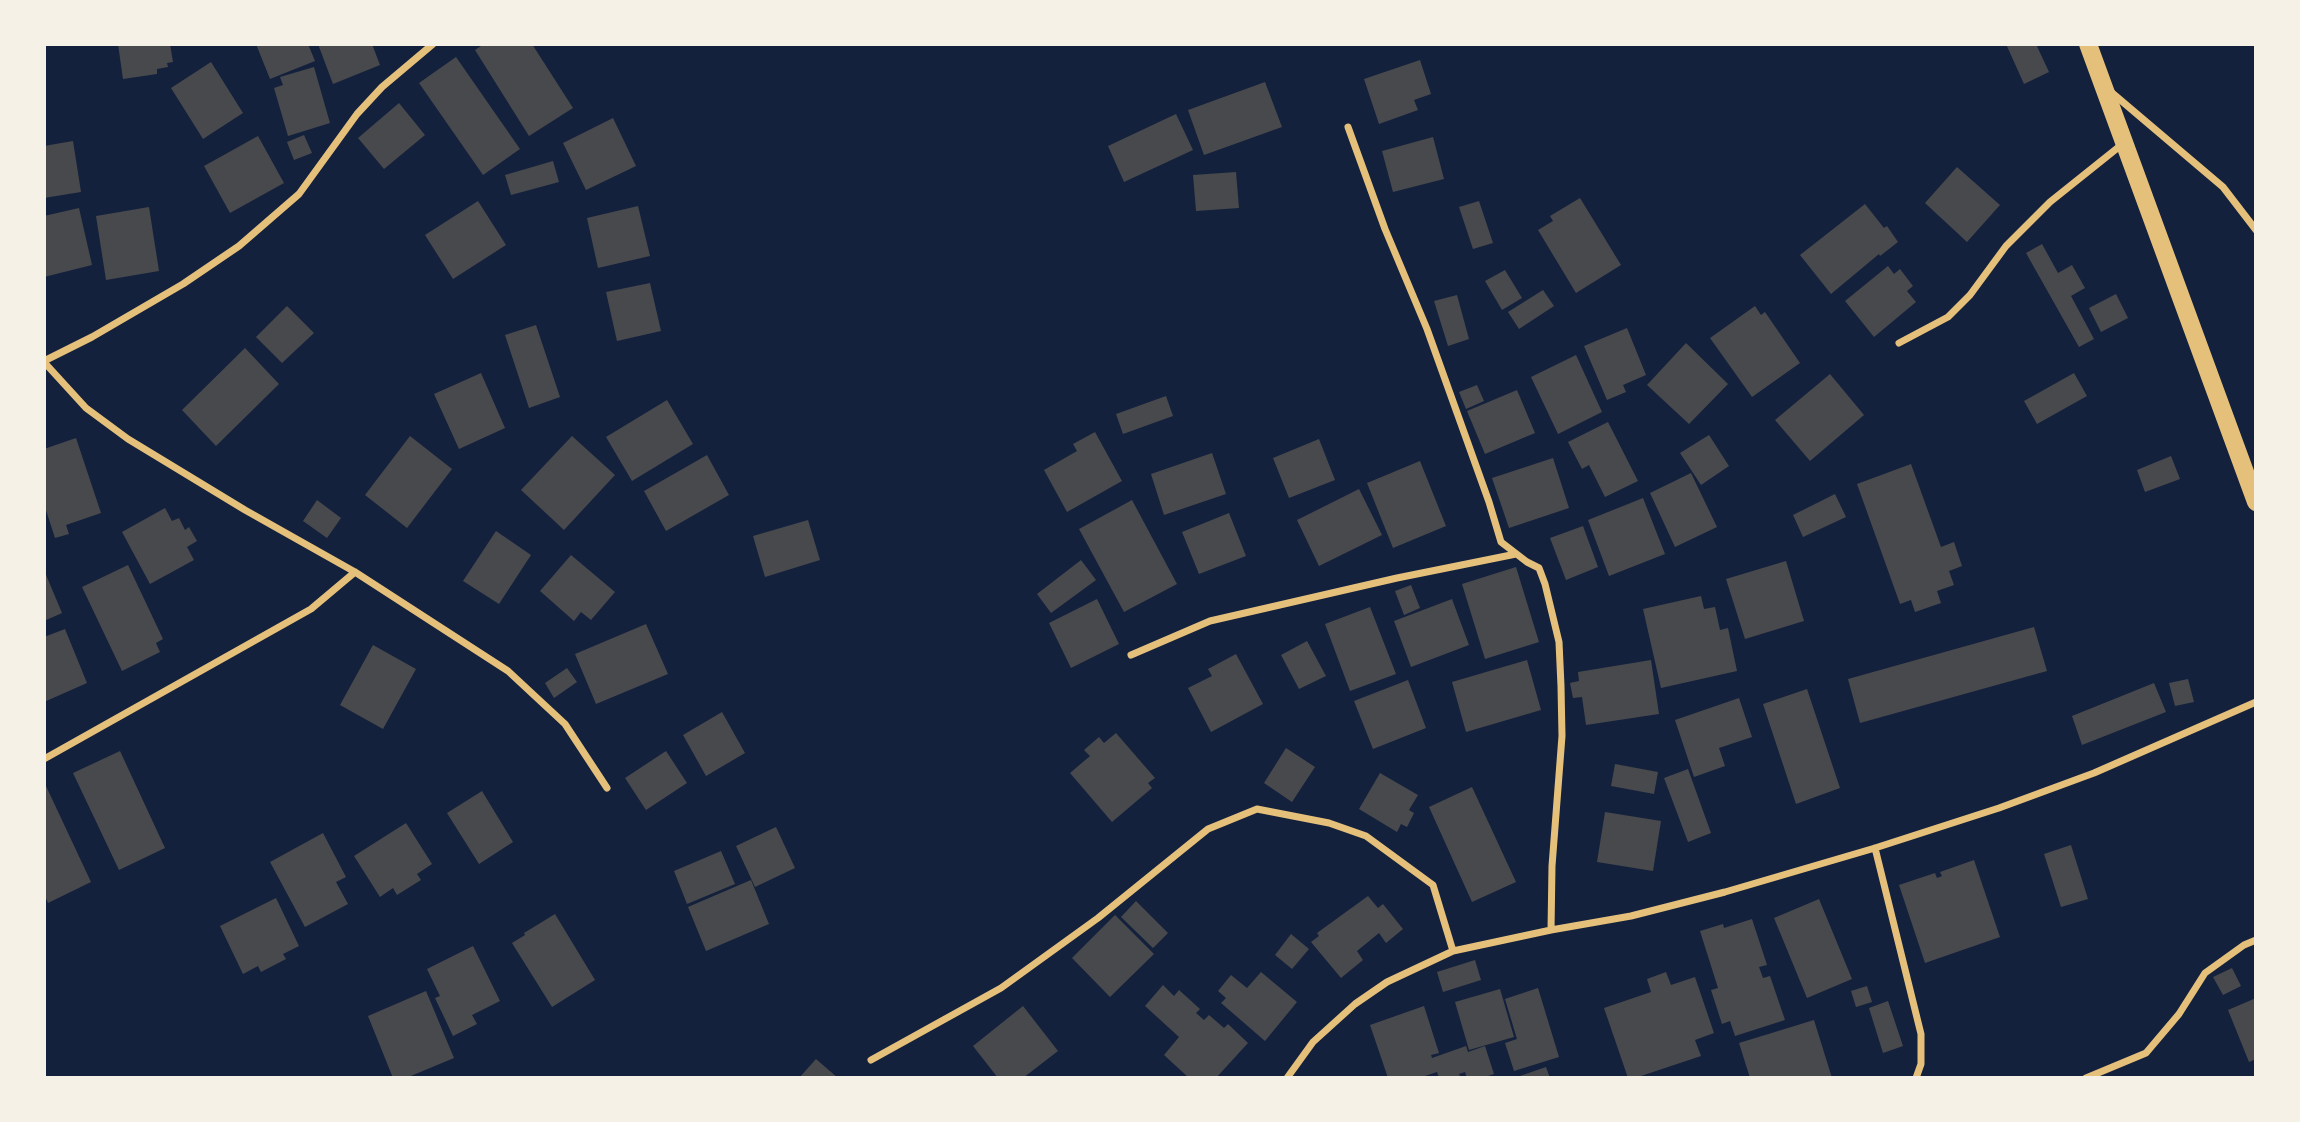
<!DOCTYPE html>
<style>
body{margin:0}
#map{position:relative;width:2300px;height:1122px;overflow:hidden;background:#14213d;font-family:"Sofia Sans Condensed",sans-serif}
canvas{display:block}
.frame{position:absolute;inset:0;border:46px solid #f6f1e7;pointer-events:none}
</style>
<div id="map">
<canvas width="2300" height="1122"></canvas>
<div class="frame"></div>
</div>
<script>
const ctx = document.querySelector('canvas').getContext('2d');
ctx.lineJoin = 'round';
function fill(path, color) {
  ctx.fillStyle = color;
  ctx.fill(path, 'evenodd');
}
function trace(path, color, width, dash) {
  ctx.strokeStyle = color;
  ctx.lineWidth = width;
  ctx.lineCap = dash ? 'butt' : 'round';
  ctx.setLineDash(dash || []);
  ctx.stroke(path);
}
fill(new Path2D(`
 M118 44H170L173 62 167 63 168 67 157 69V74L123 79Z
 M256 44H308L315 61 270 79Z
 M318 44H372L380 65 333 84Z
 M484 44H532L573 108 529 136 475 50Z
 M2006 44H2036L2049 72 2024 84Z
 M456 57 520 149 483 175 419 83Z
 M1420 60 1431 94 1414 100 1418 110 1379 124 1364 79Z
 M211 62 243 113 203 139 171 88Z
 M314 67 330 123 288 136 274 88 283 85 280 77Z
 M1265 82 1282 127 1204 155 1188 110Z
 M399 103 425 135 384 169 358 138Z
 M1176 114 1193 150 1124 182 1108 146Z
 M613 118 636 166 586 190 563 143Z
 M304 135 312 153 294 160 287 142Z
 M258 136 284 183 230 213 204 166Z
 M1433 137 1444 179 1393 192 1382 151Z
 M73 141 81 192 44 198V146Z
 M553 161 559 182 511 195 505 175Z
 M1957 167 2000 205 1967 242 1925 203Z
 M1236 172 1239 208 1196 211 1193 175Z
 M1580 198 1621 265 1576 293 1538 230 1553 221 1550 216Z
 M478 201 506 245 453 279 425 235Z
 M1479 201 1493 243 1473 249 1459 207Z
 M1865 204 1884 228 1887 226 1898 242 1880 256 1879 254 1831 294 1800 255Z
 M638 206 650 256 598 268 587 218Z
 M149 207 159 271 106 280 96 216Z
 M79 208 92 265 44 277V216Z
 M2042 244 2058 273 2072 265 2085 288 2071 296 2094 339 2079 347 2026 253Z
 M1888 266 1894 274 1900 269 1913 286 1907 291 1916 302 1874 337 1845 301Z
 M1505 270 1522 298 1502 310 1485 281Z
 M650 283 661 331 617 341 606 292Z
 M1543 290 1554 306 1519 329 1508 312Z
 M2116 294 2128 318 2101 332 2089 308Z
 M1457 295 1469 339 1448 346 1434 301Z
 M287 306 314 333 282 363 256 337Z
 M1755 306 1761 315 1765 312 1800 363 1752 397 1710 338Z
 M536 325 560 397 529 408 505 335Z
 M1627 328 1646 375 1623 385 1626 392 1607 400 1584 346Z
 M1686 343 1728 384 1689 424 1647 385Z
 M245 348 279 384 216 446 182 410Z
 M1576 355 1602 412 1558 434 1531 377Z
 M481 373 505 428 459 449 434 394Z
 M2074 373 2087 396 2037 424 2024 401Z
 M1830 374 1864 415 1810 461 1775 420Z
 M1477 385 1484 401 1466 409 1459 392Z
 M1517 390 1535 433 1485 454 1467 411Z
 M1166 396 1173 416 1123 434 1116 414Z
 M667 400 693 444 632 481 606 437Z
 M1608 422 1638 481 1605 497 1589 465 1582 469 1568 442Z
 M1095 432 1122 481 1067 512 1044 470 1077 451 1073 444Z
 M1709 435 1729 466 1701 485 1680 453Z
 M410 436 452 469 407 528 365 495Z
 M572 436 615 475 564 530 521 490Z
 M76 438 101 513 66 525 69 534 55 538 44 504V449Z
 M1319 439 1335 480 1289 498 1273 458Z
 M1212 453 1226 494 1164 515 1151 474Z
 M707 455 729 495 666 531 644 491Z
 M2171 456 2180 479 2145 492 2137 470Z
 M1553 458 1569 508 1509 528 1492 478Z
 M1420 461 1446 526 1393 548 1367 483Z
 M1911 464 1941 547 1954 542 1962 566 1949 571 1954 585 1937 591 1941 603 1915 612 1911 600 1900 604 1857 484Z
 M1691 473 1717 527 1675 547 1650 493Z
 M1359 489 1382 535 1319 566 1297 520Z
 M1835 494 1846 517 1803 537 1793 515Z
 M1643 498 1665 554 1609 576 1588 520Z
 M317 500 341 518 327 538 303 521Z
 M1132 500 1177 584 1124 612 1079 529Z
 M165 508 172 521 179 518 185 530 189 527 197 541 187 547 194 560 150 584 122 532Z
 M1229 513 1246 556 1199 574 1182 532Z
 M808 520 820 560 765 577 753 536Z
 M1583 526 1598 567 1566 580 1550 538Z
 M496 531 531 555 499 604 463 581Z
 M571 555 615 592 591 620 581 612 574 621 540 591Z
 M1081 560 1096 580 1051 613 1037 594Z
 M1786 561 1804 621 1745 639 1726 579Z
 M128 565 163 639 156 643 160 652 122 671 82 587Z
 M1516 567 1539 642 1485 659 1462 584Z
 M44 570 62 613 44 621Z
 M1411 585 1420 608 1404 615 1395 591Z
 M1701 596 1704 609 1715 607 1720 630 1728 628 1737 671 1661 688 1643 609Z
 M1097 599 1119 644 1071 668 1049 623Z
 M1452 599 1469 645 1411 667 1394 621Z
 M1370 607 1396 674 1350 691 1325 624Z
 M646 624 668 674 596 704 575 654Z
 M2034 627 2047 671 1860 723 1848 679Z
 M65 629 87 683 44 702V637Z
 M1307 641 1326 676 1299 689 1281 655Z
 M373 645 416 669 383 729 340 705Z
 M1236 654 1263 704 1211 732 1188 688 1212 676 1208 669Z
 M1527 660 1541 710 1466 732 1452 682Z
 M1651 660 1659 714 1586 725 1582 697 1573 698 1570 683 1579 681 1578 672Z
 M567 668 577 682 554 698 545 683Z
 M2188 679 2194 702 2175 706 2169 683Z
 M1408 680 1426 728 1373 749 1354 701Z
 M2154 683 2166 712 2082 745 2072 716Z
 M1807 689 1840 788 1796 804 1763 704Z
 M1739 698 1752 737 1719 748 1725 766 1694 777 1675 720Z
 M722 712 745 753 706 776 683 735Z
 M1116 733 1155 778 1148 783 1152 788 1112 822 1070 773 1090 756 1084 750 1099 737 1104 743Z
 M1286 748 1315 767 1292 802 1264 783Z
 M120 751 165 848 119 870 73 773Z
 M666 751 687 783 646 810 625 778Z
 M1615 764 1658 772 1654 794 1611 786Z
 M1688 769 1711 833 1688 842 1664 778Z
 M1380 773 1418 795 1409 810 1414 813 1407 827 1401 824 1397 832 1359 809Z
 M46 786 91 882 48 903 44 894V788Z
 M1472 787 1516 882 1472 902 1429 807Z
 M482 791 513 842 479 864 447 813Z
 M1605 812 1661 821 1653 871 1597 862Z
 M406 823 432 864 417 874 421 880 397 895 393 888 380 897 354 856Z
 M776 827 795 868 755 887 736 846Z
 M323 833 346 877 336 882 348 904 305 927 270 862Z
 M2071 845 2088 899 2061 907 2044 854Z
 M721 851 735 884 687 904 674 871Z
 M1974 860 2000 937 1925 963 1899 885 1935 873 1937 878 1942 876 1940 872Z
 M751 880 769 924 706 951 688 907Z
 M1368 896 1378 908 1383 904 1403 929 1386 943 1379 933 1357 951 1363 960 1341 978 1311 942 1319 936 1317 933Z
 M276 898 299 946 283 954 286 959 261 972 258 966 243 974 220 926Z
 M1819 899 1852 979 1807 998 1774 918Z
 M1136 901 1168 933 1153 948 1121 917Z
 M555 914 595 980 552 1007 512 943 525 935 524 933Z
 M1115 915 1154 954 1110 997 1072 958Z
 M1752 919 1767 965 1759 967 1763 978 1770 976 1785 1020 1735 1036 1730 1021 1722 1024 1711 990 1718 988 1700 931 1723 924 1724 928Z
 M1291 934 1309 949 1292 969 1275 955Z
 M473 946 500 1001 472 1015 477 1024 453 1036 435 998 440 996 427 969Z
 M1475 960 1481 980 1443 992 1437 972Z
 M2232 968 2241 986 2223 995 2213 977Z
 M1261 972 1297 1002 1265 1041 1221 1003 1226 998 1218 991 1231 975 1247 988Z
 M1666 972 1671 985 1695 977 1714 1033 1695 1040 1701 1056 1635 1078H1628L1604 1008 1651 992 1647 979Z
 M1163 985 1174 996 1179 990 1200 1009 1196 1013 1204 1020 1209 1015 1224 1028 1228 1024 1248 1043 1216 1078H1189L1164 1055 1179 1037 1145 1006Z
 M1867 986 1872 1002 1856 1007 1851 991Z
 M1538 988 1559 1057 1514 1071 1505 1043 1517 1039 1505 999Z
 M1500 989 1514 1037 1469 1050 1455 1002Z
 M426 991 454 1058 406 1078H393L368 1016Z
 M2256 998V1059L2249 1062 2228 1010Z
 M1888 1001 1903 1046 1883 1053 1869 1008Z
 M1023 1006 1058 1051 1023 1078H998L973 1046Z
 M1424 1006 1439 1053 1431 1055 1432 1058 1466 1046 1468 1052 1485 1046 1494 1074 1482 1078H1467L1465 1072 1459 1074 1461 1078H1439L1437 1072 1419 1078H1388L1370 1025Z
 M1814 1020 1832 1078H1750L1739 1043Z
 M816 1059 838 1078H799Z
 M1546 1067 1550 1078H1514Z`), '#48494c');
trace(new Path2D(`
 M2111 92 2223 187 2256 230
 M1348 127 1385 229 1427 329 1489 502 1501 542 1527 562 1539 568 1545 584 1559 642 1561 686 1562 736 1552 866 1551 930
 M1899 343 1948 317 1970 295 2006 246 2050 202 2125 142
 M44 361 92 337 183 284 239 246 299 194 357 114 382 87 433 44
 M44 362 86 408 128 439 245 510 355 572 508 671 565 724 607 788
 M1131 655 1210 621 1397 578 1516 554
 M44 759 311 609 355 572
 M1875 848 1921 1034V1064L1916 1078
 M871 1060 1001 988 1098 918 1208 829 1257 809 1329 823 1366 836 1433 885 1453 951
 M1287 1078 1313 1042 1355 1004 1387 982 1453 951 1551 930 1631 916 1725 892 1875 848 1999 808 2094 773 2256 702
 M2086 1078 2146 1053 2179 1014 2205 973 2244 945 2256 940`), '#e5c07b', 7);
trace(new Path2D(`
 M2088 44 2256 502`), '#e5c07b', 18);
</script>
